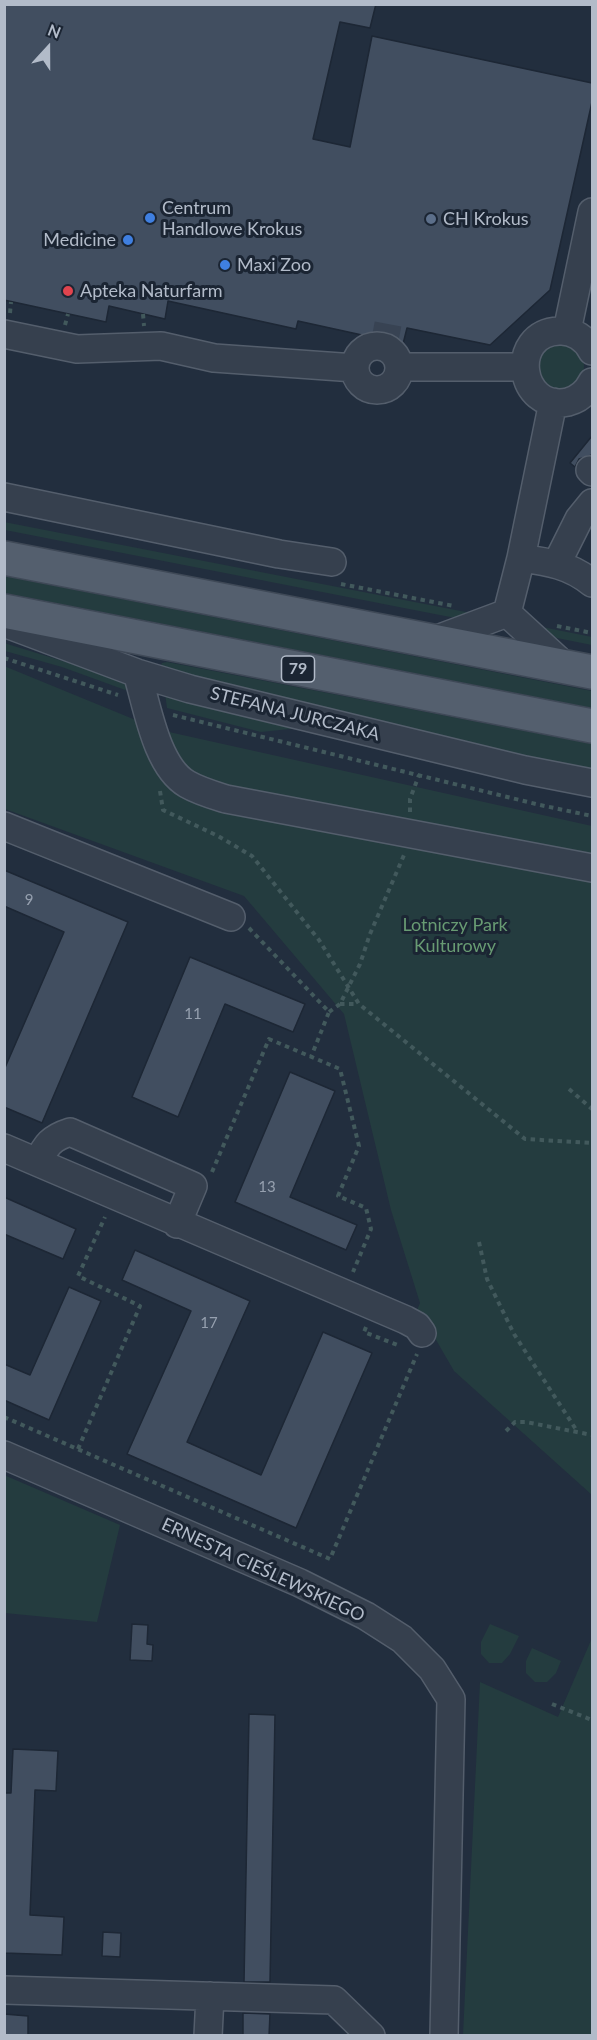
<!DOCTYPE html>
<meta charset="utf-8">
<style>
body{margin:0}
#map{position:relative;width:597px;height:2040px;overflow:hidden;background:#222e3e;font-family:Lato,sans-serif}
canvas{display:block}
.frame{position:absolute;inset:0;border:6px solid #b2bbc9;pointer-events:none}
.north{position:absolute;left:18px;top:18px;width:60px;height:60px;-webkit-text-stroke:4px #1b2533;paint-order:stroke;rotate:21deg;font-size:16px;font-weight:700;line-height:24px;text-align:center;color:#b2bbc9}
.north::after{content:'';display:block;margin:auto;width:21px;height:27px;background:#b2bbc9;clip-path:polygon(50% 0,100% 100%,50% 72%,0 100%)}
</style>
<div id="map">
<canvas width="597" height="2040"></canvas>
<div class="frame"></div>
<div class="north">N</div>
</div>
<script>
const ctx = document.querySelector('canvas').getContext('2d');
ctx.lineJoin = 'round';
function fill(path, color) {
  ctx.fillStyle = color;
  ctx.fill(path, 'evenodd');
}
function trace(path, color, width, dash) {
  ctx.strokeStyle = color;
  ctx.lineWidth = width;
  ctx.lineCap = dash ? 'butt' : 'round';
  ctx.setLineDash(dash || []);
  ctx.stroke(path);
}
function label(font, color, halo, rows, align = 'center') {
  ctx.font = font + ' Lato,sans-serif';
  ctx.lineWidth = 6;
  ctx.setLineDash([]);
  ctx.textBaseline = 'middle';
  ctx.strokeStyle = halo;
  ctx.fillStyle = color;
  for (const [text, x, y, turn = 0] of rows) {
    ctx.save();
    ctx.translate(x, y);
    ctx.rotate((+turn || 0) * Math.PI / 180);
    ctx.textAlign = isNaN(turn) ? turn : align;
    if (halo) ctx.strokeText(text, 0, 0);
    ctx.fillText(text, 0, 0);
    ctx.restore();
  }
}
fill(new Path2D(`
 M538 366a23 23 0 1 1 46 0a23 23 0 1 1-46 0Z
 M4 522 476 614 457 618 445 616 5 530Z
 M4 576 592 691V708L5 593Z
 M537 626 592 637V645L557 638Z
 M4 643 118 678 125 683 128 691 62 667 5 651Z
 M167 662 592 744V776L396 730 160 667 162 663Z
 M4 666 160 730 592 826V1495L454 1371 424 1319 415 1315 420 1303 391 1210 344 1014 244 896 5 809Z
 M165 693 309 727 261 732 167 708Z
 M4 1475 120 1525 97 1622 5 1613Z
 M490 1624 519 1636 510 1654 502 1663H489L481 1654V1642Z
 M592 1638V2035H463L480 1682 558 1717Z
 M532 1648 561 1661 556 1673 547 1682H535L526 1673V1661Z`), '#243c3f');
const building = new Path2D(`
 M4 4H376L370 28 340 22 313 139 350 147 372 36 592 83V102L550 290 490 345 407 328 403 344 298 321 296 329 168 301 165 319 109 306 106 322 4 300Z
 M592 436V455L579 459 575 467 570 463Z
 M4 870 128 922 42 1123 4 1107V1070L64 932 4 906Z
 M190 957 305 1004 293 1032 225 1004 178 1117 132 1097Z
 M290 1072 335 1091 290 1197 357 1225 346 1250 235 1202Z
 M4 1197 76 1229 63 1259 4 1234Z
 M135 1250 250 1301 187 1442 261 1475 323 1332 372 1353 296 1528 127 1454 191 1311 122 1280Z
 M69 1287 101 1301 49 1420 4 1400V1364L30 1375Z
 M132 1624 148 1625 147 1644 153 1645 152 1661 130 1660Z
 M249 1714 275 1715 270 1982H244Z
 M13 1749 58 1751 56 1791 35 1790 30 1915 64 1917 62 1955 4 1953V1793H11Z
 M103 1932 121 1933 120 1957 102 1956Z
 M243 2013 270 2014 269 2036H243Z
 M4 2014 28 2016V2036H4Z`);
fill(building, '#414e60');
trace(building, '#1d2735', 1.5);
trace(new Path2D(`
 M385 340 388 324`), '#384353', 27, [27, 14]);
const minor = new Path2D(`
 M567 331 592 212
 M4 334 77 349 161 346 214 358 355 368
 M355 368a22 22 0 1 1 44 0a22 22 0 1 1-44 0Z
 M592 351C586 339 573 330 559 331 508 333 518 412 568 402 579 399 587 392 592 382
 M399 367H524
 M590 470 592 472
 M4 497 279 554 332 562
 M521 558C549 562 570 565 592 583
 M557 563 579 519 592 503
 M507 613 521 558 553 402
 M507 613 567 668
 M4 623 137 673 190 689 525 770 592 783
 M432 641 507 613
 M137 673C147 705 156 766 187 784 199 791 213 795 226 799L592 868
 M4 826 231 917
 M4 1148 406 1320 417 1326 422 1333
 M38 1162C46 1145 51 1138 70 1132L193 1186 177 1224
 M4 1455 300 1583 366 1616 402 1639 432 1669 451 1699 444 2036
 M4 1990 334 2000 371 2036
 M208 2036 210 1996`);
const major = new Path2D(`
 M4 558 592 672
 M4 611 592 726`);
trace(minor, '#545e6c', 30);
trace(major, '#3f4957', 36);
trace(new Path2D(`
 M10 313 11 302
 M143 314 144 326
 M65 325 68 314
 M341 584 454 606
 M557 626 592 633
 M4 658 118 695
 M173 715 540 805 592 816
 M160 791 163 810 218 836 252 856 319 940 359 1004 525 1139 592 1143
 M410 812V799L419 775
 M249 928 329 1012 311 1057
 M340 1004H358
 M329 1012 340 1004 360 964 370 934 404 855
 M569 1089 592 1109
 M212 1172 269 1039 340 1069 359 1146 338 1196 366 1208 371 1229 353 1272
 M479 1242 487 1279 514 1334 577 1431
 M366 1327 364 1332 400 1346
 M4 1417 330 1559 417 1354
 M506 1431 515 1422H526L592 1435
 M78 1449 140 1306 78 1276 105 1217
 M552 1704 592 1720`), '#42595c', 4, [4.5, 4.5]);
trace(minor, '#36404e', 27);
trace(major, '#545f6e', 33);
for (const [x, y, r, color] of [
 [150,218,6,"#3f7fe0"],
 [431,219,6,"#5c6f8a"],
 [128,240,6,"#3f7fe0"],
 [225,265,6,"#3f7fe0"],
 [68,291,6,"#e0444e"]
]) {
  const dot = new Path2D();
  dot.arc(x, y, r, 0, 2 * Math.PI);
  ctx.fillStyle = color;
  ctx.fill(dot);
  trace(dot, '#1b2533', 2);
}
label('15px', '#96a0af', null, [
 ["9",29,900],
 ["11",193,1014],
 ["13",267,1187],
 ["17",209,1323]
]);
for (const [x, y, w] of [
 [298,669,33]
]) {
  const box = new Path2D();
  box.roundRect(x - w / 2, y - 13, w, 26, 4.5);
  ctx.fillStyle = '#1b2533';
  ctx.fill(box);
  trace(box, '#b2bbc9', 1.5);
}
label('bold 16px', '#b2bbc9', null, [
 ["79",298,669]
]);
label('18px', '#b2bbc9', '#1b2533', [
 ["Centrum",162,208],
 ["Handlowe Krokus",162,229],
 ["CH Krokus",443,219],
 ["Medicine",116,240,"right"],
 ["Maxi Zoo",237,265],
 ["Apteka Naturfarm",80,291]
], 'left');
label('18px', '#b2bbc9', '#1b2533', [
 ["STEFANA JURCZAKA",295,714,14],
 ["ERNESTA CIEŚLEWSKIEGO",263,1570,25]
]);
label('18px', '#689b73', '#1b2533', [
 ["Lotniczy Park",455,925],
 ["Kulturowy",455,946]
]);
</script>
